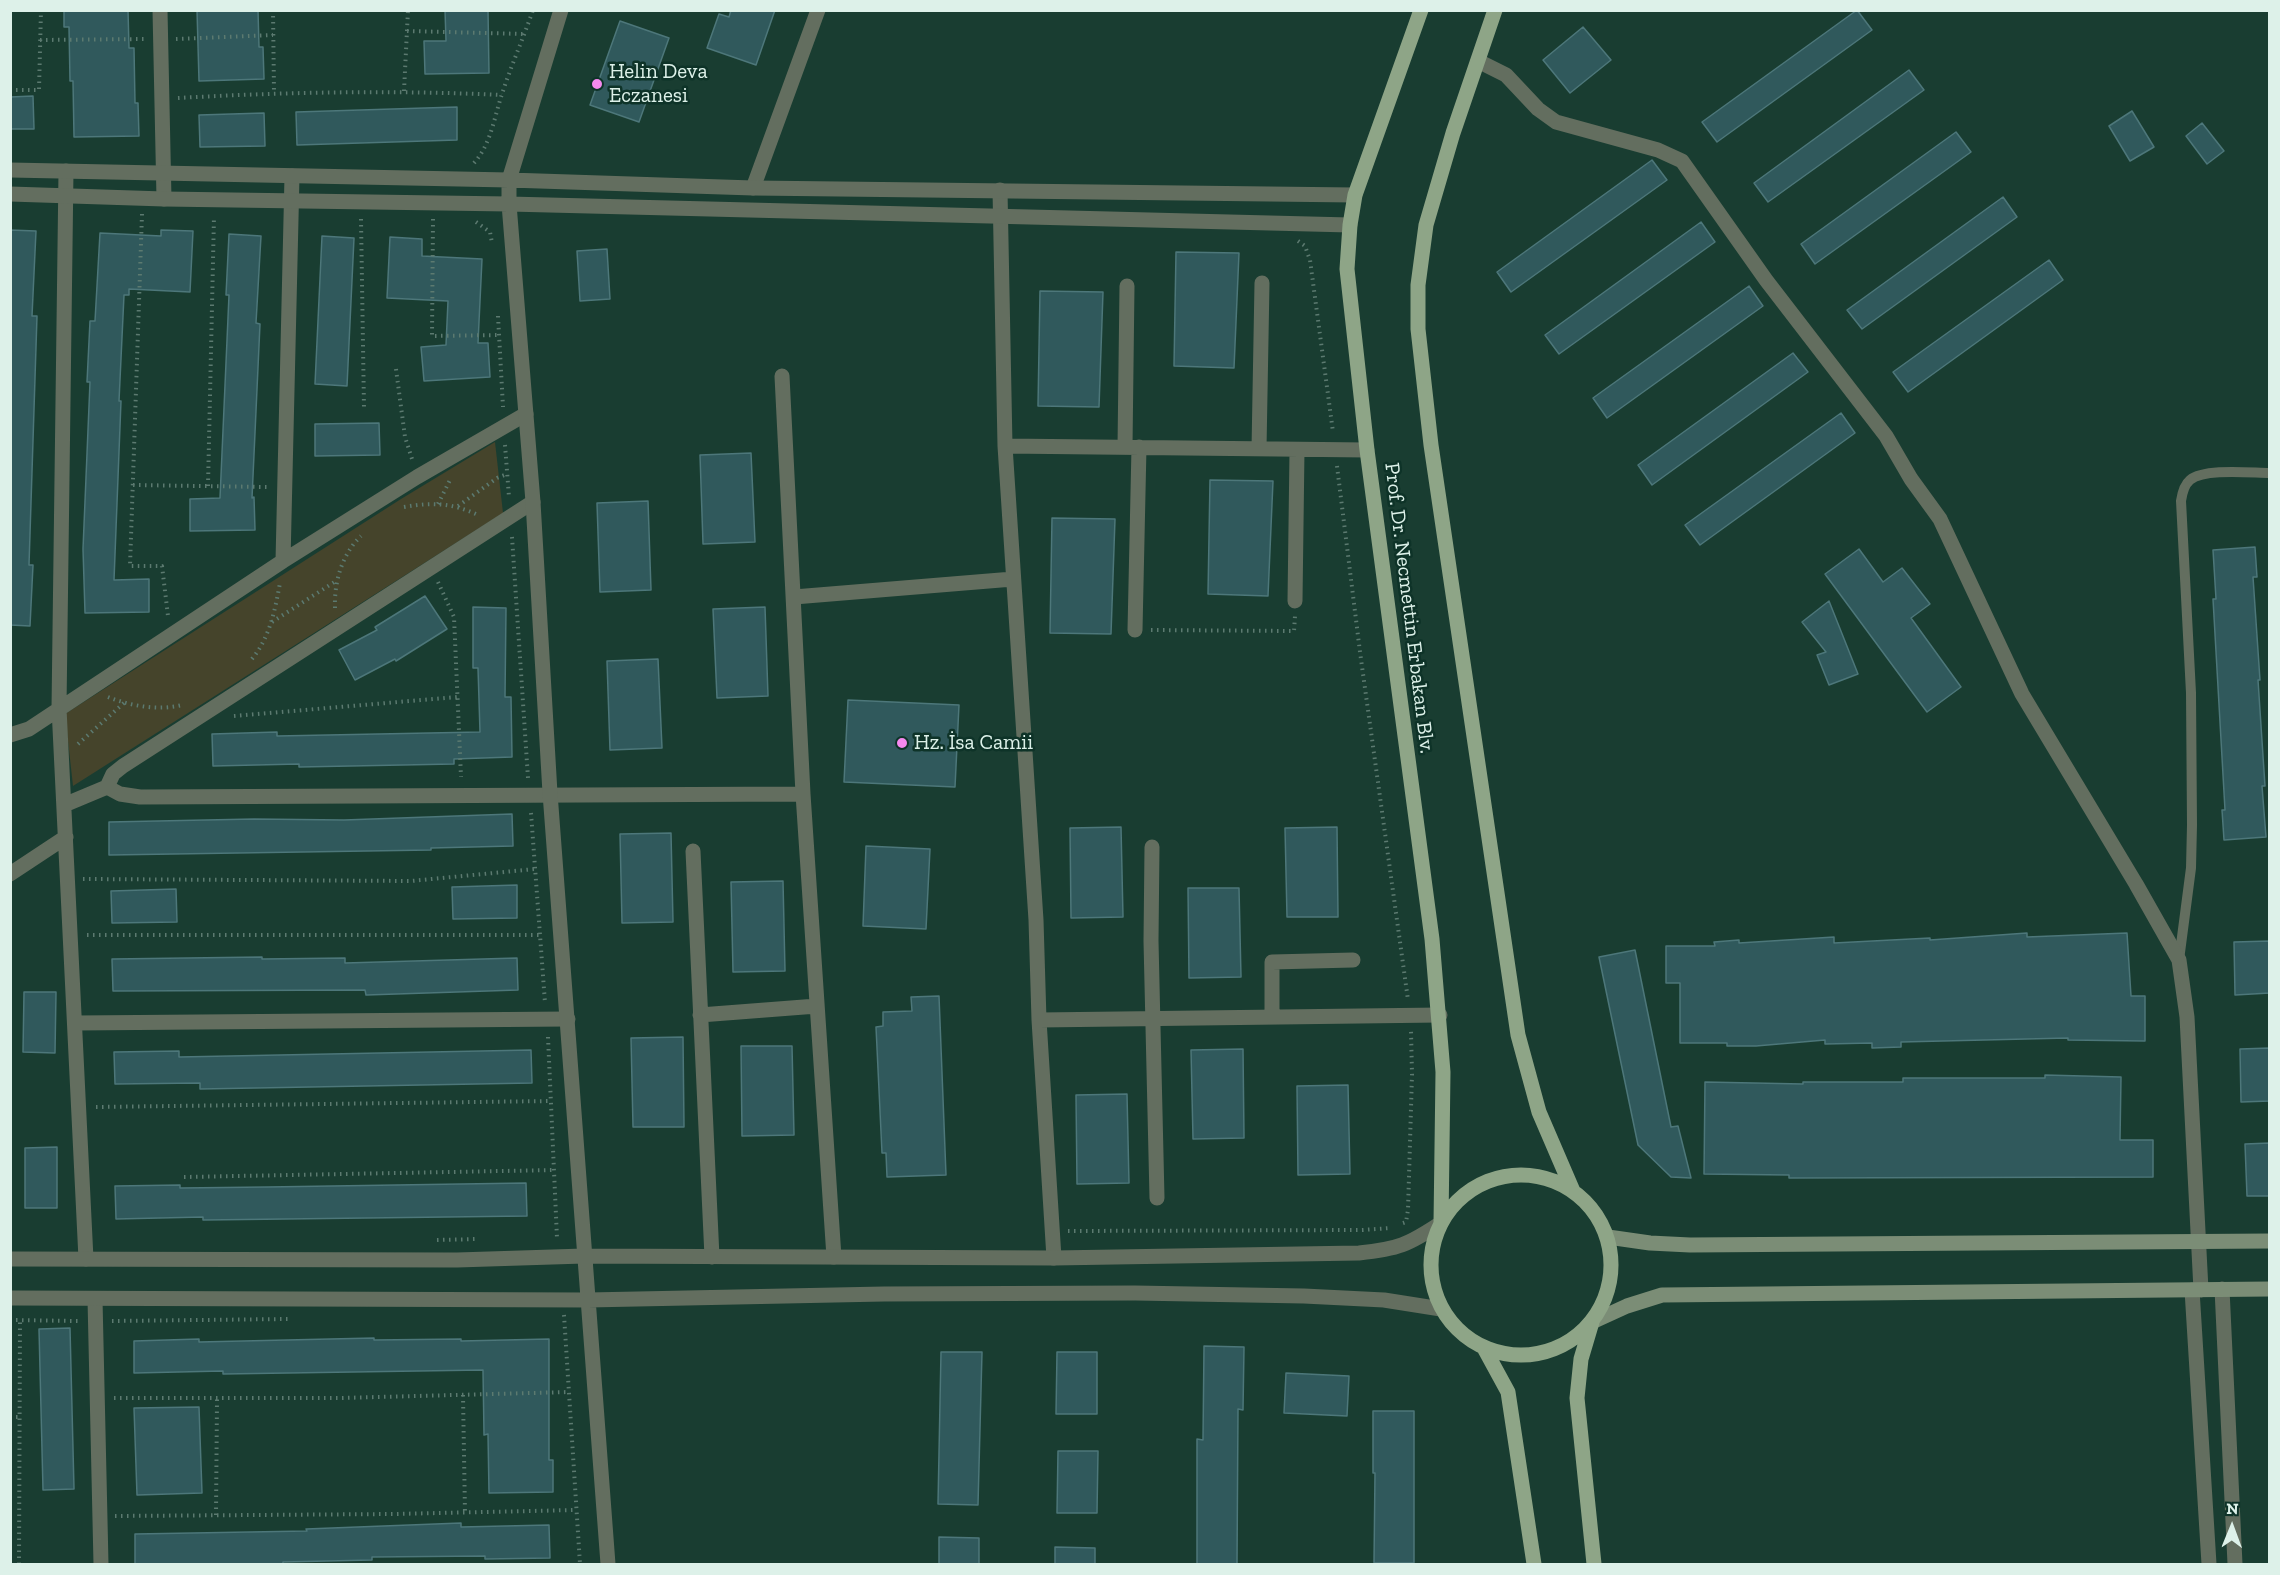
<!DOCTYPE html>
<meta charset="utf-8">
<style>
body{margin:0}
#map{position:relative;width:2280px;height:1575px;overflow:hidden;background:#193d31;font-family:"Zilla Slab",serif}
canvas{display:block}
.frame{position:absolute;inset:0;border:12px solid #ddf1e9;pointer-events:none}
.north{position:absolute;left:2202px;top:1497px;width:60px;height:60px;-webkit-text-stroke:4px #0e3328;paint-order:stroke;rotate:1deg;font-size:16px;font-weight:700;line-height:24px;text-align:center;color:#ddf1e9}
.north::after{content:'';display:block;margin:auto;width:21px;height:27px;background:#ddf1e9;clip-path:polygon(50% 0,100% 100%,50% 72%,0 100%)}
</style>
<div id="map">
<canvas width="2280" height="1575"></canvas>
<div class="frame"></div>
<div class="north">N</div>
</div>
<script>
const ctx = document.querySelector('canvas').getContext('2d');
ctx.lineJoin = 'round';
function fill(path, color) {
  ctx.fillStyle = color;
  ctx.fill(path, 'evenodd');
}
function trace(path, color, width, dash) {
  ctx.strokeStyle = color;
  ctx.lineWidth = width;
  ctx.lineCap = dash ? 'butt' : 'round';
  ctx.setLineDash(dash || []);
  ctx.stroke(path);
}
function label(font, color, halo, rows, align = 'center') {
  ctx.font = font + ' "Zilla Slab",serif';
  ctx.lineWidth = 5;
  ctx.setLineDash([]);
  ctx.textBaseline = 'middle';
  ctx.strokeStyle = halo;
  ctx.fillStyle = color;
  for (const [text, x, y, turn = 0] of rows) {
    ctx.save();
    ctx.translate(x, y);
    ctx.rotate((+turn || 0) * Math.PI / 180);
    ctx.textAlign = isNaN(turn) ? turn : align;
    if (halo) ctx.strokeText(text, 0, 0);
    ctx.fillText(text, 0, 0);
    ctx.restore();
  }
}
fill(new Path2D(`
 M495 442 503 513 73 786 65 714 401 499Z`), '#45442b');
const building = new Path2D(`
 M64 10H128L129 48H134L135 103H138L139 136 74 137 73 81H70L69 27H64Z
 M197 10H258L259 47H263L264 79 199 81Z
 M445 10H488L489 73 425 74 424 41H446Z
 M731 10H775L756 65 707 48 719 14 729 17Z
 M1857 10 1872 30 1717 142 1702 122Z
 M620 21 669 38 639 122 590 105Z
 M1583 27 1611 60 1570 93 1543 60Z
 M1909 70 1924 90 1768 202 1754 183Z
 M33 96 34 129H10V97Z
 M457 107V140L297 145 296 112Z
 M2132 111 2154 147 2130 161 2109 126Z
 M264 113 265 146 200 147 199 115Z
 M2202 123 2224 151 2207 164 2186 136Z
 M1956 132 1971 152 1815 264 1801 244Z
 M1652 160 1667 180 1511 292 1497 272Z
 M2003 197 2017 217 1862 329 1847 310Z
 M1701 222 1715 242 1559 354 1545 335Z
 M10 230 36 231 32 316H37L29 565H33L30 626 10 625Z
 M161 230 193 231 190 292 129 289V295H124L119 401H121L114 580 149 579V612L85 613 83 549 90 382H87L90 321H95L100 233 161 236Z
 M229 234 261 236 256 323 260 324 252 498 254 497 255 530 190 531V499L220 498 229 295H226Z
 M322 236 354 238 347 386 315 384Z
 M390 237 422 239V256L482 259 478 343H488L490 377 424 381 421 347 446 345 448 301 387 298Z
 M607 249 610 299 580 301 577 251Z
 M1176 252 1239 253 1234 368 1174 366Z
 M2049 260 2063 280 1908 392 1893 372Z
 M1749 286 1763 306 1607 418 1593 398Z
 M1040 291 1103 292 1099 407 1038 406Z
 M1793 353 1808 372 1652 485 1638 465Z
 M1841 413 1855 433 1700 545 1685 525Z
 M379 423 380 455 315 456V424Z
 M751 453 755 542 703 544 700 455Z
 M1210 480 1273 481 1268 596 1208 594Z
 M648 501 651 590 600 592 597 503Z
 M1052 518 1115 519 1111 634 1050 633Z
 M2255 547 2257 577H2253L2260 680H2258L2265 786H2262L2266 837 2224 840 2222 810H2225L2213 599H2216L2213 550Z
 M1859 549 1883 582 1902 568 1930 604 1911 618 1961 687 1927 712 1825 574Z
 M425 596 447 629 396 661 395 659 355 680 339 650 377 630 375 627Z
 M1829 601 1858 674 1829 685 1817 655 1826 652 1802 622Z
 M473 607 506 608 505 697H511L512 757 454 759V764L299 767V764L213 766 212 734 277 732V736L480 732 478 668H473Z
 M765 607 768 696 717 698 713 609Z
 M658 659 662 748 610 750 607 661Z
 M848 700 959 705 955 787 844 782Z
 M512 814 513 846 431 848V850L109 855V822L254 819 344 820Z
 M1121 827 1123 917 1071 918 1070 828Z
 M1337 827 1338 917H1287L1285 828Z
 M671 833 673 922 622 923 620 834Z
 M866 846 930 849 926 929 863 926Z
 M783 881 785 971 733 972 731 882Z
 M517 885V918L453 919 452 887Z
 M1188 888H1239L1241 977 1189 978Z
 M176 889 177 922 112 923 111 891Z
 M2027 933V937L2127 933 2131 996H2145V1041L2068 1040V1038L1901 1042V1047L1872 1048V1043L1825 1044V1040L1756 1046H1727V1043H1680V983H1666V946H1715L1714 942 1739 940V943L1834 937V943L1930 938V940Z
 M2270 941V993L2235 995 2234 942Z
 M1635 950 1671 1127 1678 1126 1691 1178 1671 1177 1638 1145 1599 957Z
 M262 957V959L345 958V963L517 958 518 990 366 995 365 990 113 991 112 959Z
 M24 992H56L55 1053 23 1052Z
 M939 996 946 1175 887 1177 886 1153H882L876 1027 883 1026V1012L912 1011 911 997Z
 M683 1037 684 1127H633L631 1038Z
 M741 1046H792L794 1135 742 1136Z
 M2270 1048V1101L2241 1102 2240 1049Z
 M1243 1049 1244 1138 1193 1139 1191 1050Z
 M531 1050 532 1083 200 1089V1083L115 1084 114 1052 179 1051V1057Z
 M2045 1075 2121 1077 2120 1140H2153V1177L1789 1178V1175L1704 1174 1705 1082 1803 1084V1082H1903V1078H2045Z
 M1348 1085 1350 1174 1298 1175 1297 1086Z
 M1127 1094 1129 1183 1077 1184 1076 1095Z
 M2270 1143V1196H2247L2245 1144Z
 M57 1147V1208H25V1148Z
 M526 1183 527 1216 286 1219 203 1220V1217L116 1219 115 1186 180 1185V1188L267 1187Z
 M70 1328 74 1489 43 1490 39 1329Z
 M374 1338V1340L461 1339V1341L549 1339V1460H553V1492L489 1493 488 1434 484 1435 483 1370 223 1374V1371L134 1373V1341L199 1339V1342Z
 M1204 1346 1244 1347 1243 1410 1238 1409 1237 1564H1197V1439L1203 1440Z
 M941 1352H982L978 1505 938 1504Z
 M1057 1352H1097V1414H1056Z
 M1286 1373 1349 1376 1347 1416 1284 1413Z
 M199 1407 202 1493 137 1495 134 1408Z
 M1373 1411H1414V1563H1374L1375 1473H1373Z
 M1058 1451H1098L1097 1513H1057Z
 M461 1523V1527L549 1525 550 1558 485 1559V1556L372 1557V1560L283 1562V1564H135V1534L307 1531 306 1529Z
 M939 1537 979 1538V1564H939Z
 M1055 1547 1095 1548V1564H1055Z`);
fill(building, '#30595c');
trace(building, '#4d777a', 1.5);
trace(new Path2D(`
 M273 10 274 93
 M407 31 524 34
 M176 39 273 35
 M40 40 145 39
 M10 90H39L41 10
 M404 91 408 10
 M178 98C286 92 394 90 502 95
 M474 163C491 144 494 118 502 94 511 66 523 39 533 10
 M142 214 130 566H162L168 616
 M361 219 364 408
 M433 219 432 336 499 335
 M476 222 490 232 492 243
 M1298 241 1305 246 1310 260 1333 432
 M498 316 503 407
 M396 369 405 437 412 459
 M505 445 509 497
 M1337 466 1360 652 1408 1000
 M133 485 267 487
 M208 486 214 216
 M438 504 451 478
 M458 506 497 478 507 474
 M404 507C433 502 452 503 478 515
 M512 537 528 778
 M438 582 454 617 461 777
 M335 608C334 582 342 554 361 536
 M272 622 336 581
 M1151 630 1294 631 1295 616
 M252 659C270 637 275 610 280 583
 M108 697C131 706 158 711 182 705
 M234 716 457 697
 M78 744 124 703
 M531 813 545 1003
 M83 879 411 881 535 869
 M87 935H540
 M548 1037 557 1238
 M96 1107 551 1101
 M184 1177 555 1170
 M1403 1223 1406 1222 1408 1210 1412 1074 1411 1031
 M1068 1231 1362 1230 1391 1228
 M437 1240 478 1239
 M564 1315 580 1564
 M10 1320 78 1321
 M112 1321 288 1319
 M463 1395 465 1513
 M114 1398H340L569 1392
 M10 1417H19
 M216 1515 217 1399
 M115 1516 393 1514 576 1510
 M19 1564 20 1320`), '#5c7a70', 4, [1.5, 4.5]);
trace(new Path2D(`
 M2179 960 2191 868 2192 825 2191 693 2181 501C2182 494 2184 485 2190 480 2205 468 2251 473 2270 473`), '#636e5f', 10);
trace(new Path2D(`
 M160 10 164 199
 M1478 61 1506 75 1538 109 1556 122 1658 150 1682 161 1766 280 1886 436 1911 479 1940 519 2022 694 2136 884 2179 960 2187 1017 2201 1290
 M66 171 59 708 86 1259
 M753 188 818 10
 M1000 190 1005 446 1036 920 1039 1020 1054 1258
 M782 376 803 794 834 1257
 M1005 446 1367 450
 M1125 447 1127 286
 M1259 449 1262 283
 M283 561 292 176
 M794 597 1013 579
 M1295 601 1297 450
 M1135 630 1139 447
 M10 735 29 729 283 561 417 477 526 414
 M107 787 120 794 140 797 803 794
 M64 805 107 787 113 774 123 766 533 502
 M1152 847 1151 941 1157 1198
 M693 851 712 1257
 M10 874 66 837
 M700 1015 817 1006
 M1272 1017V962L1353 960
 M1039 1020 1440 1015
 M76 1023 568 1019
 M95 1299 101 1564`), '#636e5f', 15);
trace(new Path2D(`
 M561 10 509 180V204L533 502 550 793 608 1564
 M10 170 509 180 753 188 1355 195
 M10 194 164 199 509 204 1350 225
 M10 1259 457 1260 584 1256 1054 1258 1359 1253C1398 1249 1408 1245 1441 1223
 M2222 1289 2235 1564
 M2192 1290 2209 1564
 M10 1298 588 1300 884 1294 1135 1293 1304 1296 1384 1300 1441 1309`), '#636e5f', 15);
trace(new Path2D(`
 M1608 1237 1650 1243 1690 1245 2270 1241
 M1592 1322 1627 1306 1662 1295 2270 1289`), '#7b8d76', 15);
trace(new Path2D(`
 M1421 10 1355 195 1350 225 1347 269 1367 450 1432 939 1443 1072 1441 1223
 M1495 10 1453 133 1426 225 1418 285V329L1431 445 1518 1035 1539 1112 1573 1191
 M1431 1265a90 90 0 1 1 180 0a90 90 0 1 1-180 0Z
 M1592 1322 1581 1359 1577 1398 1594 1564
 M1484 1348 1508 1392 1534 1564`), '#8ea587', 15);
for (const [x, y, r, color] of [
 [597,84,6,"#f589ee"],
 [902,743,6,"#f589ee"]
]) {
  const dot = new Path2D();
  dot.arc(x, y, r, 0, 2 * Math.PI);
  ctx.fillStyle = color;
  ctx.fill(dot);
  trace(dot, '#0e3328', 2);
}
label('21px', '#ddf1e9', '#0e3328', [
 ["Helin Deva",609,72],
 ["Eczanesi",609,96],
 ["Hz. İsa Camii",914,743]
], 'left');
label('21px', '#ddf1e9', '#0e3328', [
 ["Prof. Dr. Necmettin Erbakan Blv.",1409,608,83]
]);
</script>
